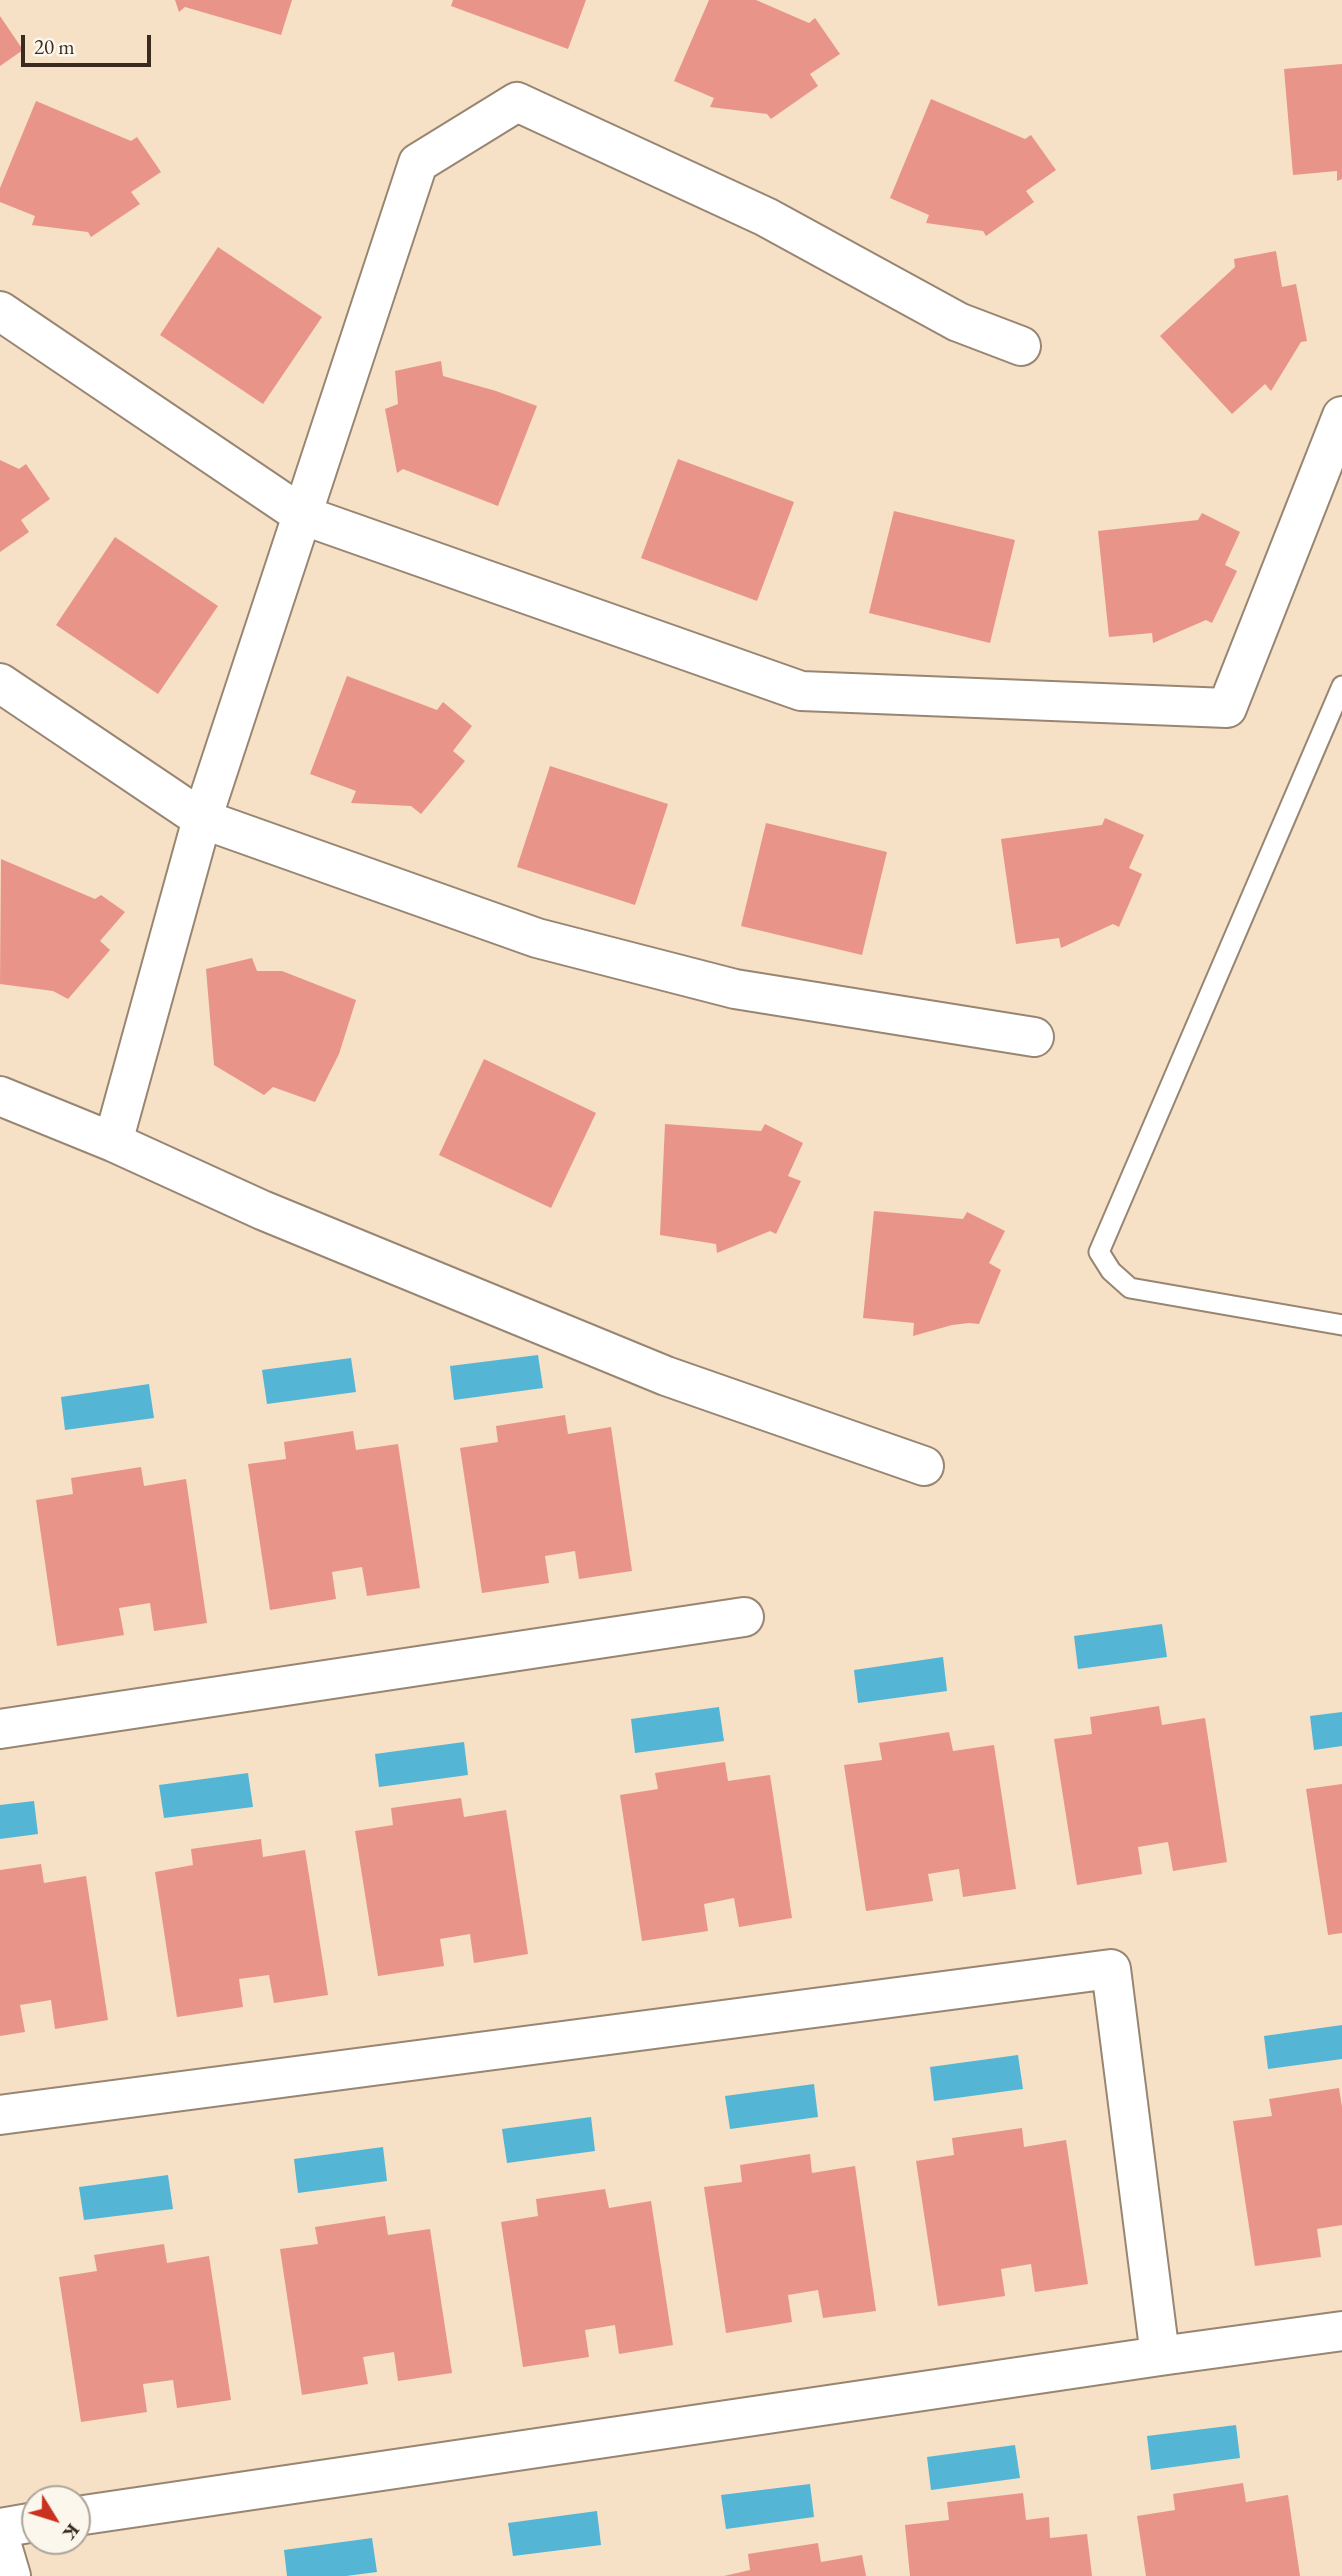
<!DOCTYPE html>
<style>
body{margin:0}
#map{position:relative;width:1342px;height:2576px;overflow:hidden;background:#f6e0c6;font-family:"EB Garamond",serif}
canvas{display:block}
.north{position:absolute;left:21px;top:2485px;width:70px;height:70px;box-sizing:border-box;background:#fbf7ec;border:2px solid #aea59a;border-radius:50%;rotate:128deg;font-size:19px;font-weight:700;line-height:28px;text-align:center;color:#3b2a1e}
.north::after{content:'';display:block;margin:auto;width:24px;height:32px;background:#c8321e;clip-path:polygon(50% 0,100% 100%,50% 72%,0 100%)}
.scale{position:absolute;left:21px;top:35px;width:130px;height:32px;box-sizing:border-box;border:4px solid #3b2a1e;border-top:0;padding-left:9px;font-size:21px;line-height:24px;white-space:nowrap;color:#3b2a1e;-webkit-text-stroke:5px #fbf7ec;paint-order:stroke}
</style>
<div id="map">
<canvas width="1342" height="2576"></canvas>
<div class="north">K</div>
<div class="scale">20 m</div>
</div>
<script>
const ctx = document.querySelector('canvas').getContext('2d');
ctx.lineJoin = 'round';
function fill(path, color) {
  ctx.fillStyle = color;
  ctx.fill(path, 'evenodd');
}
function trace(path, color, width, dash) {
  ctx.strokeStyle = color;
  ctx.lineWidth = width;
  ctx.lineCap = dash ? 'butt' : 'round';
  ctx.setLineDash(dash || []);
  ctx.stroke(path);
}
fill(new Path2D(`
 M538 1355 543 1388 454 1400 450 1366Z
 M351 1358 356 1392 267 1404 262 1370Z
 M149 1384 154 1418 65 1430 61 1397Z
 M1162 1624 1167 1657 1078 1669 1074 1636Z
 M943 1657 947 1691 858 1703 854 1670Z
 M719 1707 724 1741 635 1753 631 1719Z
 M1342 1712V1746L1314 1750 1310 1716Z
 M464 1742 468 1775 379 1787 375 1754Z
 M248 1773 253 1807 164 1818 159 1785Z
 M34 1801 38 1834 0 1839V1805Z
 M1342 2025V2059L1268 2069 1264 2036Z
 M1018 2055 1023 2089 934 2101 930 2067Z
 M814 2084 818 2117 730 2129 725 2096Z
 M591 2117 595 2151 507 2163 502 2129Z
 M383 2147 387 2181 298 2193 294 2159Z
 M168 2175 173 2209 84 2220 79 2187Z
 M1236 2425 1240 2458 1151 2470 1147 2436Z
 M1015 2445 1020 2478 931 2490 927 2457Z
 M810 2484 814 2517 726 2529 721 2495Z
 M597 2511 601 2545 513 2556 508 2523Z
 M372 2538 377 2572 346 2576H287L284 2550Z`), '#55b5d4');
fill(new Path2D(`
 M175 0H292L281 35 185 7 179 12Z
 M453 0H586L568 49 451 6Z
 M709 0H756L809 23 815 18 840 54 810 74 818 86 771 119 767 114 710 107 714 98 674 81Z
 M0 16 23 50 0 66Z
 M1342 64V179L1337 181V171L1293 175 1284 69Z
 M931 99 1025 139 1031 135 1056 170 1026 191 1034 202 986 236 983 231 926 223 929 215 890 198Z
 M36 101 131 141 137 137 161 172 131 192 140 204 91 237 88 232 32 225 35 216 0 202V188Z
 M218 247 322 317 263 404 160 335Z
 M1276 251 1282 287 1296 284 1307 341 1301 342 1271 391 1265 384 1232 414 1160 336 1235 267 1234 259Z
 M441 361 443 376 496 391 537 406 498 506 403 469 397 473 385 409 398 404 395 371Z
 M678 459 794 502 757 601 641 558Z
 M0 460 19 469 26 464 50 499 21 520 29 532 0 552Z
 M894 511 1015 540 990 643 869 613Z
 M1202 513 1240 532 1225 565 1237 571 1212 623 1206 620 1153 643 1152 633 1109 637 1098 531 1198 520Z
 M115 537 218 606 158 694 56 625Z
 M347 676 437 710 443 702 472 726 453 751 465 761 421 814 411 806 351 803 356 791 310 774Z
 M550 766 668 804 635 905 517 867Z
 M1105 818 1144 835 1129 868 1142 874 1119 927 1113 924 1061 948 1059 938 1016 944 1001 839 1102 825Z
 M766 823 887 852 862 955 741 926Z
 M1 859 95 899 101 895 125 912 100 941 110 950 68 999 53 991 0 984Z
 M252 958 257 971H282L356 1000 339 1054 315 1102 273 1087 264 1095 214 1065 206 969Z
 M484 1059 596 1113 551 1208 439 1155Z
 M665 1124 761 1131 765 1124 803 1143 788 1176 801 1181 776 1234 770 1231 717 1253 716 1244 660 1235Z
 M874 1211 963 1219 967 1212 1005 1231 989 1263 1001 1270 979 1324 969 1323 952 1325 913 1336 914 1323 863 1318Z
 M565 1415 568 1434 611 1427 632 1571 579 1579 575 1551 545 1556 549 1583 482 1593 460 1448 498 1442 496 1426Z
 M353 1431 356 1450 398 1444 420 1588 367 1596 362 1567 332 1572 336 1599 270 1610 248 1464 286 1459 284 1442Z
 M141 1467 144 1486 186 1479 207 1623 154 1631 150 1603 119 1608 124 1635 57 1646 36 1500 73 1494 71 1478Z
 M1159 1706 1162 1725 1205 1718 1227 1862 1173 1871 1168 1842 1138 1847 1142 1874 1077 1885 1054 1739 1092 1734 1090 1717Z
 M949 1732 953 1751 994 1745 1016 1889 963 1897 959 1869 928 1874 933 1901 866 1911 844 1765 882 1760 879 1743Z
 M725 1762 728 1781 770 1775 792 1918 739 1927 734 1898 704 1904 708 1931 642 1941 620 1795 658 1789 655 1773Z
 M1342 1784V1933L1328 1935 1306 1789Z
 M461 1798 464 1817 506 1810 528 1954 474 1963 470 1934 440 1939 444 1966 378 1976 355 1831 393 1825 391 1808Z
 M261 1839 263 1857 305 1850 328 1995 274 2003 269 1975 239 1979 243 2007 177 2017 155 1872 193 1865 191 1849Z
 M41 1864 44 1883 86 1876 108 2020 55 2029 51 2000 20 2005 25 2032 0 2036V1870Z
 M1339 2088 1342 2107V2225L1317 2229 1321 2257 1255 2266 1233 2121 1272 2116 1269 2099Z
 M1022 2128 1024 2147 1066 2140 1088 2284 1035 2292 1031 2264 1001 2269 1005 2296 938 2306 916 2161 954 2155 952 2138Z
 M810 2154 812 2173 855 2166 876 2311 823 2318 818 2290 788 2295 792 2322 726 2333 704 2187 742 2182 740 2165Z
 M605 2189 609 2208 651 2201 673 2345 619 2354 615 2325 585 2330 589 2357 523 2367 501 2222 538 2216 536 2199Z
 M385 2216 388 2235 430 2229 452 2373 398 2381 394 2352 363 2357 368 2384 302 2395 280 2249 318 2244 315 2227Z
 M164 2244 167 2263 209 2256 231 2400 177 2408 173 2380 143 2384 147 2412 81 2422 59 2277 97 2271 94 2255Z
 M1243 2483 1246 2502 1288 2495 1300 2576H1146L1137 2516 1175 2510 1173 2494Z
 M1023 2493 1026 2520 1049 2517 1050 2538 1087 2534 1092 2576H910L905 2525 949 2520 947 2502Z
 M818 2543 821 2562 862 2555 866 2576H724L750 2570 748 2554Z`), '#e99489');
const service = new Path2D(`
 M1342 686 1099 1252 1111 1271 1130 1288 1342 1325`);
const minor = new Path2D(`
 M0 311 302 515 801 691 1227 708 1342 416
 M0 683 202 819 113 1142 0 1096
 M202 819 418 163 517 102 766 217 958 322 1021 346
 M113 1142 262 1210 666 1376 924 1466
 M0 1729 744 1617
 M0 2115 1111 1969 1160 2356 77 2516
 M1160 2356 1342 2331
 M0 2528 35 2522`);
const tertiary = new Path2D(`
 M202 819 537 938 735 989 1034 1037
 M0 2539 11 2576`);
trace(service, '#988572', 23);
trace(minor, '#988572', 42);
trace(tertiary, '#988572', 42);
trace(service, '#fff', 19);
trace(minor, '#fff', 38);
trace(tertiary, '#fff', 38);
</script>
